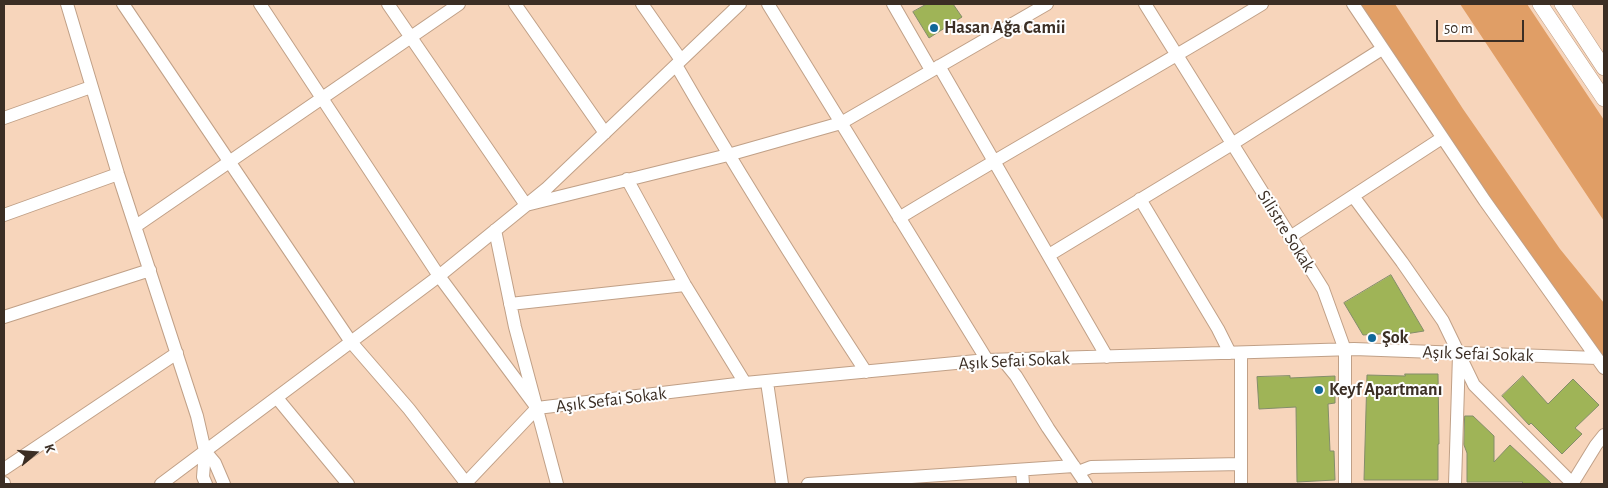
<!DOCTYPE html>
<meta charset="utf-8">
<style>
body{margin:0}
#map{position:relative;width:1608px;height:488px;overflow:hidden;background:#f7d5bb;font-family:"Alegreya Sans",sans-serif}
canvas{display:block}
.frame{position:absolute;inset:0;border:5px solid #3b2e24;pointer-events:none}
.north{position:absolute;left:10px;top:428px;width:50px;height:50px;-webkit-text-stroke:4px #fefefe;paint-order:stroke;rotate:72deg;font-size:14px;font-weight:700;line-height:20px;text-align:center;color:#3b2e24}
.north::after{content:'';display:block;margin:auto;width:18px;height:22px;background:#3b2e24;clip-path:polygon(50% 0,100% 100%,50% 72%,0 100%)}
.scale{position:absolute;left:1436px;top:20px;width:88px;height:22px;box-sizing:border-box;border:2px solid #3b2e24;border-top:0;padding-left:6px;font-size:15px;line-height:18px;white-space:nowrap;color:#3b2e24;-webkit-text-stroke:4px #fefefe;paint-order:stroke}
</style>
<div id="map">
<canvas width="1608" height="488"></canvas>
<div class="frame"></div>
<div class="north">K</div>
<div class="scale">50 m</div>
</div>
<script>
const ctx = document.querySelector('canvas').getContext('2d');
ctx.lineJoin = 'round';
function fill(path, color) {
  ctx.fillStyle = color;
  ctx.fill(path, 'evenodd');
}
function trace(path, color, width, dash) {
  ctx.strokeStyle = color;
  ctx.lineWidth = width;
  ctx.lineCap = dash ? 'butt' : 'round';
  ctx.setLineDash(dash || []);
  ctx.stroke(path);
}
function label(font, color, halo, rows, align = 'center') {
  ctx.font = font + ' "Alegreya Sans",sans-serif';
  ctx.lineWidth = 4;
  ctx.setLineDash([]);
  ctx.textBaseline = 'middle';
  ctx.strokeStyle = halo;
  ctx.fillStyle = color;
  for (const [text, x, y, turn = 0] of rows) {
    ctx.save();
    ctx.translate(x, y);
    ctx.rotate((+turn || 0) * Math.PI / 180);
    ctx.textAlign = isNaN(turn) ? turn : align;
    if (halo) ctx.strokeText(text, 0, 0);
    ctx.fillText(text, 0, 0);
    ctx.restore();
  }
}
fill(new Path2D(`
 M1353 4H1395L1463 109 1560 249 1604 303V368Z
 M1460 4H1527L1604 120V221Z`), '#e09e66');
const building = new Path2D(`
 M927 4H953L962 17 929 38 913 12Z
 M1391 275 1424 331 1399 335 1397 333 1363 335 1344 303Z
 M1405 374H1438L1439 444H1438V480H1364L1367 375 1405 376Z
 M1290 376V378L1335 376V403L1328 404 1330 451H1334L1335 480 1297 482 1296 407 1259 409 1257 377Z
 M1523 376 1548 404 1573 379 1599 405 1575 428 1582 434 1562 454 1531 423 1529 425 1502 396Z
 M1465 416H1473L1494 436V462L1510 445 1552 484H1521L1523 482H1467V453L1464 445Z`);
fill(building, '#9fb457');
trace(building, '#838d6a', 1);
const minor = new Path2D(`
 M67 4 118 174 197 416 205 451 203 477 206 484
 M123 4 351 342 409 409 466 483
 M260 4 439 276 537 408
 M388 4 526 205 728 155 841 123 1047 4
 M515 4 605 133
 M642 4 681 60
 M768 4 987 360
 M893 4 931 70
 M1145 4 1323 289 1345 350V484
 M1353 4 1485 201 1604 368
 M676 65C736 169 800 271 866 372
 M939 66 1107 357
 M4 118 91 87
 M627 179 685 285 745 383
 M1353 196 1402 262 1443 321 1474 385 1572 483
 M1140 199 1218 329 1230 353
 M4 215 118 174
 M899 218C1019 145 1142 77 1262 4
 M136 226 459 4
 M495 230 515 327 557 484
 M1290 237 1442 138
 M1049 255 1232 144 1382 49
 M510 304 685 285
 M4 317 150 270
 M1241 353V484
 M1003 360 1016 376 1048 428 1086 484
 M767 382 782 484
 M277 398 348 484
 M205 451 215 463 224 484
 M4 469 177 353
 M1022 470 1023 484
 M1078 472 1091 467 1241 464
 M4 483V484
 M161 484 439 276 546 189 740 4
 M465 484 537 408 745 383 987 360 1354 349 1597 358
 M808 484 1074 466
 M1455 484 1459 355
 M1572 484 1596 445 1604 435`);
const major = new Path2D(`
 M1540 4 1604 99
 M1562 4 1604 68`);
trace(minor, '#c0a087', 14);
trace(major, '#c0a087', 16);
trace(minor, '#fff', 12);
trace(major, '#fff', 15);
for (const [x, y, r, color] of [
 [934,28,5,"#116899"],
 [1372,338,5,"#116899"],
 [1319,390,5,"#116899"]
]) {
  const dot = new Path2D();
  dot.arc(x, y, r, 0, 2 * Math.PI);
  ctx.fillStyle = color;
  ctx.fill(dot);
  trace(dot, '#fefefe', 2);
}
label('bold 18px', '#3b2e24', '#fefefe', [
 ["Hasan Ağa Camii",944,28],
 ["Şok",1382,338],
 ["Keyf Apartmanı",1329,390]
], 'left');
label('18px', '#3b2e24', '#fefefe', [
 ["Silistre Sokak",1286,231,58],
 ["Aşık Sefai Sokak",1478,354,2],
 ["Aşık Sefai Sokak",1014,361,-3],
 ["Aşık Sefai Sokak",611,400,-7]
]);
</script>
